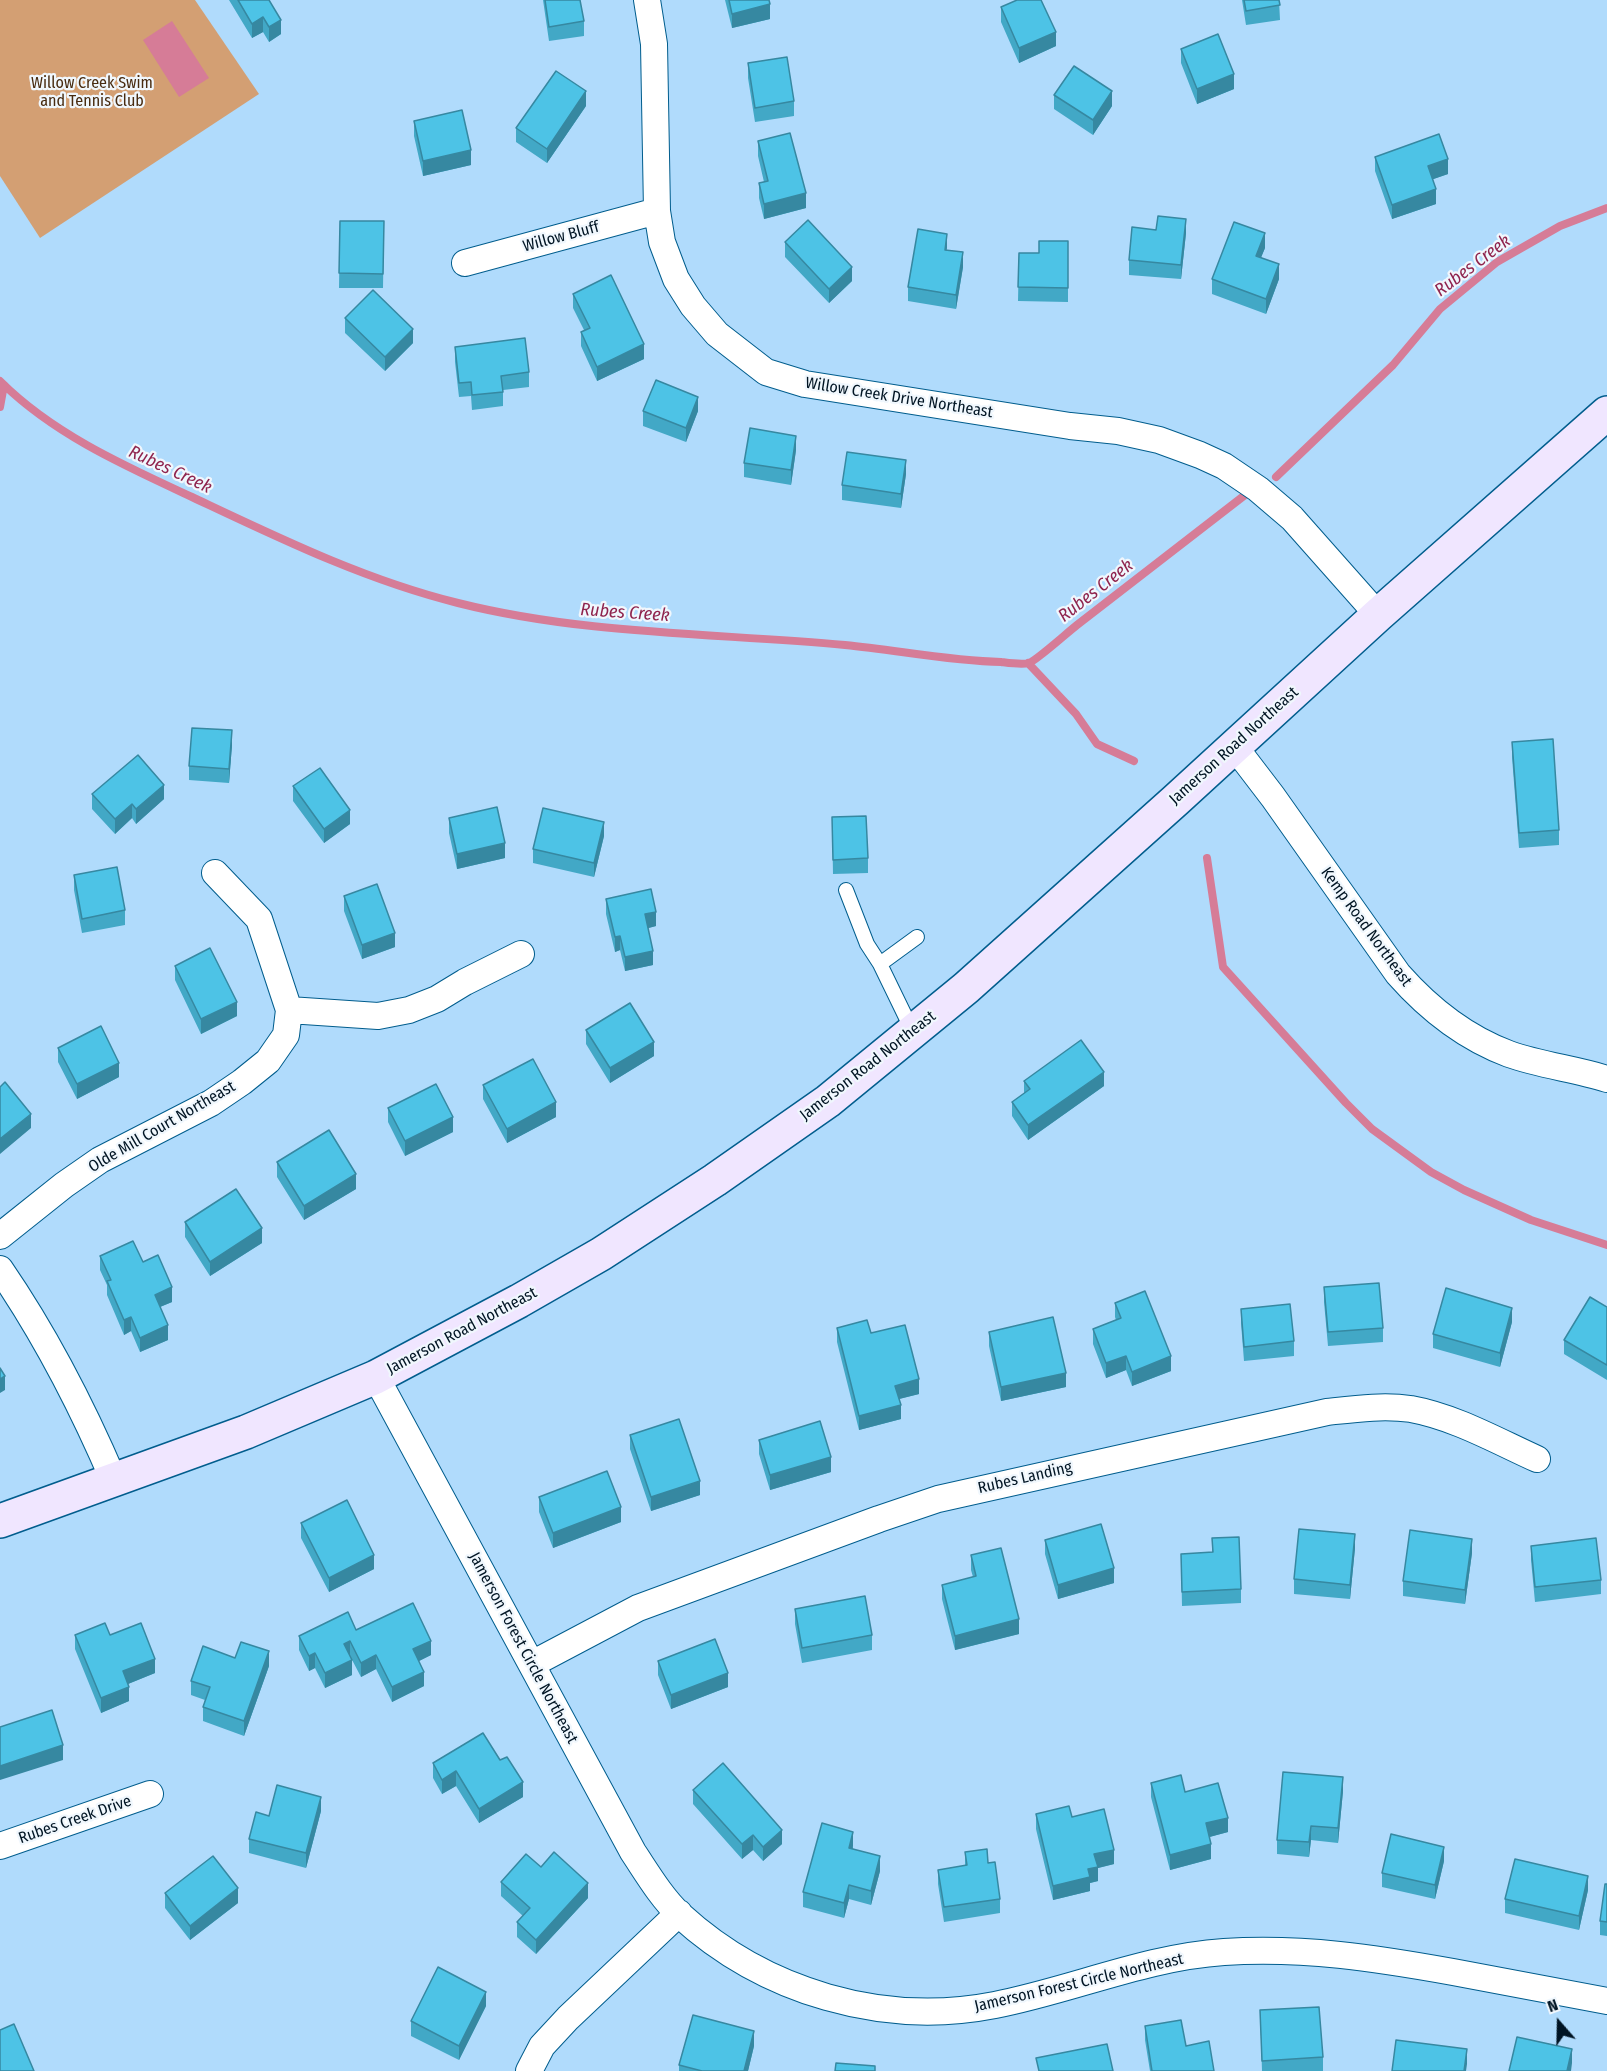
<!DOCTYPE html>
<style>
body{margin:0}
#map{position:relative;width:1607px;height:2071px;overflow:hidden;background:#b0dbfc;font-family:"Fira Sans Condensed",sans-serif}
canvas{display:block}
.north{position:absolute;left:1529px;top:1993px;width:60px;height:60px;-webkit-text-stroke:4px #f0f7fd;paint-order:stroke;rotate:340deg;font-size:16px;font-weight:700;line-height:24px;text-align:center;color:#001423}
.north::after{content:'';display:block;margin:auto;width:21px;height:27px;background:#001423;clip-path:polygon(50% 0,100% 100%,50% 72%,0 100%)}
</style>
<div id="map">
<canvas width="1607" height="2071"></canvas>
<div class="north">N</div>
</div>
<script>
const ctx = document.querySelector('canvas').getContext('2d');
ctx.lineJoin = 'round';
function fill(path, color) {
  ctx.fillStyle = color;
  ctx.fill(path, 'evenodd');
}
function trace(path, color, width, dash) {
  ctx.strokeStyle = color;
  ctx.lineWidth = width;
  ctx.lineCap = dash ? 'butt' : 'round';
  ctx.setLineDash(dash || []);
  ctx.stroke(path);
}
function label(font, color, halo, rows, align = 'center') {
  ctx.font = font + ' "Fira Sans Condensed",sans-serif';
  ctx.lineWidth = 4.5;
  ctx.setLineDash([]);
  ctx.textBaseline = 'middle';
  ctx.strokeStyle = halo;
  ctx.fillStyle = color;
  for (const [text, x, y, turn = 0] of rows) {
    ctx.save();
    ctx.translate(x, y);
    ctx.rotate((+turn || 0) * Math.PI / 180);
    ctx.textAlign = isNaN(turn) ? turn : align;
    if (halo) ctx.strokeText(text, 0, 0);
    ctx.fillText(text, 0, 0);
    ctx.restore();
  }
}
fill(new Path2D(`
 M0 0H195L259 94 40 238 0 176Z`), '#d39f73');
fill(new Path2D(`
 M172 21 209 78 179 97 143 40Z`), '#d67c97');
trace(new Path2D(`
 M0 381C53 434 125 466 192 497 279 538 365 580 458 603 585 635 716 633 845 645 897 650 949 661 1001 662 1009 663 1022 665 1029 663 1037 660 1068 632 1077 625 1133 582 1189 538 1245 495
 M0 407 4 385
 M1276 477 1393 365 1440 309 1497 262 1560 226 1607 208
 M1028 663 1076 714 1097 744 1134 761
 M1207 858 1223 967 1346 1103 1372 1129 1431 1172 1464 1190 1531 1220 1607 1245`), '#d67c97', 8);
const lane = new Path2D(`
 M846 890 867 944 880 964
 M913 1032 880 964 917 937`);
const street = new Path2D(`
 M647 0 654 44 657 211 662 242 676 279 693 306 717 334 766 372 805 384 1070 426 1118 431 1159 440 1200 455 1224 466 1258 489 1292 518 1378 615
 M465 263 657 211
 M1234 746 1273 797 1398 974C1428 1008 1466 1038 1509 1054 1540 1065 1575 1069 1607 1079
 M289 1010 378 1016 409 1010 437 999 465 982 521 954
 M0 1236 64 1185 100 1160 211 1103 242 1082 268 1061 286 1035 289 1010 259 919 215 873
 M0 1269C46 1336 82 1406 114 1481
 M376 1377 633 1852C647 1873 661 1897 680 1915 764 1992 883 2027 995 2005 1072 1990 1146 1957 1224 1952 1304 1947 1375 1958 1453 1972 1504 1982 1556 1991 1607 2001
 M532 1664 638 1608 879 1519 938 1499 1327 1412C1354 1409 1383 1405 1411 1409 1455 1417 1497 1441 1537 1459
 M0 1846 150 1794
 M529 2071 542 2046 568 2018 679 1913`);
const secondary = new Path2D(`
 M0 1521 246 1432 376 1377 519 1301 601 1254 715 1180 828 1101 966 988 1176 800 1378 615 1607 413`);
trace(lane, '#015d8d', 16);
trace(street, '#015d8d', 28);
trace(secondary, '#015d8d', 36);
trace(lane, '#fff', 14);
trace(street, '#fff', 26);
trace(secondary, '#f0e6ff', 33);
fill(new Path2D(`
 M229 0H269L281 34 269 42 263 32 252 38Z
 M543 0H580L584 21V36L549 41Z
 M725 0H769L770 19 732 28Z
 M1242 0H1279L1280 20 1246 25Z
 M1001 7 1056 46 1019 63 1001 22Z
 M1181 49 1234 89 1197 104 1181 63Z
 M748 63 794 101V116L755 122 748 78Z
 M1054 95 1112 106 1093 135 1054 109Z
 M586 106 547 163 516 142V128Z
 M414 121 471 165 423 176 414 136Z
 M758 141 806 208 764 219 759 198V183L764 182 758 156Z
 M1375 157 1448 174 1433 179 1436 204 1392 219 1375 171Z
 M340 221H384L383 288H339Z
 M1186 233 1181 279 1129 275V260Z
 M1068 241V302L1018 301 1019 253H1039Z
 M785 242 852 281 829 303 785 257Z
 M1265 248 1261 257 1279 279 1266 314 1212 294V279Z
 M947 250 963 267 956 309 908 301V287Z
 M573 294 644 359 597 381 581 346V332L584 330 573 308Z
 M345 318 413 343 385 371 345 333Z
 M455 347 529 372V387L503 390V406L472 410 471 396 459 397 455 362Z
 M643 411H698L686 442 643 426Z
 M796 450 791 485 744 477V463Z
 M906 474 901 508 842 500V485Z
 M1512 742 1559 830V845L1519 848 1512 757Z
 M232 745 229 783 189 780V766Z
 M293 786 350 824 324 843 293 801Z
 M92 794 164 799 136 824 132 818 115 834 92 809Z
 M832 817 868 858V873L833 874Z
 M449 818 505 858 457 869 449 833Z
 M604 836 594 877 533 863V849Z
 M74 875 125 910V925L82 933 74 890Z
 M344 896 395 947 362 959 344 911Z
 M606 899 656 926 648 928 653 965 625 971 620 950 615 952 606 914Z
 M175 966 237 1016 201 1034 175 980Z
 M586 1030 654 1056 610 1083 586 1044Z
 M58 1048 119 1077 77 1099 58 1062Z
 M1024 1081 1104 1086 1028 1140 1012 1116V1102L1024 1093Z
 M483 1085 556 1117 507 1143 483 1099Z
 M388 1108 453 1132 405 1156 388 1122Z
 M277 1162 356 1189 304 1220 277 1177Z
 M185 1222 262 1243 210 1276 185 1237Z
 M100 1256 143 1262 172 1302 160 1307 168 1340 140 1352 131 1331 124 1335 107 1295V1285L100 1270Z
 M1324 1287 1383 1328V1342L1328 1346 1324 1302Z
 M1115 1303 1171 1371 1132 1386 1126 1370 1106 1378 1093 1344V1329L1116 1320 1115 1317Z
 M1607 1307V1380L1564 1354V1340Z
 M1241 1309 1294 1341V1356L1244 1361 1241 1323Z
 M1512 1322 1500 1367 1433 1348V1334Z
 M837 1328 871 1333 919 1394 899 1399 901 1419 859 1430 837 1342Z
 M989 1332 1066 1387 1001 1401 989 1346Z
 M630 1435 700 1495 651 1511 630 1449Z
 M759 1440 831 1472 770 1490 759 1454Z
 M539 1497 621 1522 553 1548 539 1512Z
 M301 1523 374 1569 329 1592 301 1538Z
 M1212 1538 1241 1589V1603L1182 1606 1181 1554 1212 1553Z
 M1045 1540 1114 1583 1058 1599 1045 1554Z
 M1531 1546 1601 1580V1594L1535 1602 1531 1560Z
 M1355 1548 1350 1599 1294 1594V1579Z
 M1472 1553 1465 1604 1403 1596V1581Z
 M971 1555 1019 1634 955 1650 942 1599V1585L973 1577 971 1570Z
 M795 1609 872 1635V1650L802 1663 795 1624Z
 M356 1630 431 1655 419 1661 424 1686 392 1702 376 1669 361 1677 350 1656 352 1675 325 1688 315 1668 309 1671 299 1650V1636Z
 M75 1635H110L155 1673 128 1684 129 1701 101 1713 75 1649Z
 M235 1658 269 1666 244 1736 203 1721V1707L205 1700 191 1695V1681Z
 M658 1661 728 1687 671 1709 658 1675Z
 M433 1763 523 1797 479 1823 456 1786 442 1794 433 1778Z
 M1151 1783 1185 1792 1228 1832 1209 1837 1211 1859 1170 1870 1151 1797Z
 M693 1790 782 1844 763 1861 753 1850 742 1859 693 1804Z
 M1343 1791 1338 1843 1311 1840 1309 1857 1277 1854V1840Z
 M321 1811 306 1868 249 1853V1839Z
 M1036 1814 1072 1817 1114 1864 1098 1868V1881L1090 1883V1891L1053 1900 1036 1829Z
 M853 1846V1849L880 1871 871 1905 849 1899 844 1918 803 1907V1892Z
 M965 1852 988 1863 1000 1899V1913L944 1922 938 1884V1870L965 1866Z
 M1444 1861 1435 1899 1382 1887V1873Z
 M541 1867 588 1898 536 1954 517 1937V1922L523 1916 501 1896V1882Z
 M1607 1884V1936L1600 1935V1921Z
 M1588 1890 1579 1930 1505 1913V1899Z
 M165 1893 238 1903 190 1940 165 1908Z
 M486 2006 459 2060 411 2036V2021Z
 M1260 2010 1323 2057V2071H1262Z
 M1145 2026 1186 2046 1214 2071H1150L1145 2040Z
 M754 2046 748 2071H679V2065Z`), '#42a8c6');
fill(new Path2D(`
 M770 4V19L732 28V14Z
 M263 17V32L252 38V24Z
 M281 20V34L269 42V27Z
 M1056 32V46L1019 63V48Z
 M1234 74V89L1197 104V89Z
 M586 91V106L547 163V149Z
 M1112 91V106L1093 135V120Z
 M471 150V165L423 176V161Z
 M1448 159V174L1428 181V166Z
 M1436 189V204L1392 219V205Z
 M806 193V208L764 219V204Z
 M1186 219V233L1181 279V265Z
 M1265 233V248L1256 270V256Z
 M947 234V248L945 264V250Z
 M963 252V267L956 309V295Z
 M1279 264V279L1266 314V299Z
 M852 267V281L829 303V289Z
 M413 329V343L385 371V357Z
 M644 344V359L597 381V367Z
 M698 397V411L686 442V428Z
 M796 436V450L791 485V470Z
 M906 460V474L901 508V494Z
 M232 730V745L229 783V769Z
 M164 785V799L136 824V809Z
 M132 804V818L115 834V819Z
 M350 810V824L324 843V829Z
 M604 822V836L594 877V863Z
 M505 843V858L457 869V854Z
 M656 912V926L645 929V914Z
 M395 933V947L362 959V945Z
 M620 936V950L615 952V937Z
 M653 951V965L625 971V957Z
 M237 1002V1016L201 1034V1019Z
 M654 1042V1056L610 1083V1068Z
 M119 1063V1077L77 1099V1084Z
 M1104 1072V1086L1028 1140V1125Z
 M556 1102V1117L507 1143V1129Z
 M31 1114V1128L0 1154V1139Z
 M453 1117V1132L405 1156V1141Z
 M356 1174V1189L304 1220V1206Z
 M262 1228V1243L210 1276V1262Z
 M172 1287V1302L155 1309V1295Z
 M1512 1308V1322L1500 1367V1353Z
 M131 1317V1331L124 1335V1320Z
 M168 1325V1340L140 1352V1338Z
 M1126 1356V1370L1106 1378V1363Z
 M1171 1356V1371L1132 1386V1372Z
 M1066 1373V1387L1001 1401V1387Z
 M5 1376V1390L0 1393V1379Z
 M919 1379V1394L895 1400V1386Z
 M901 1405V1419L859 1430V1416Z
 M831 1457V1472L770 1490V1475Z
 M700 1481V1495L651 1511V1497Z
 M621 1507V1522L553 1548V1533Z
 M1355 1534V1548L1350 1599V1585Z
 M1472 1539V1553L1465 1604V1590Z
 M374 1555V1569L329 1592V1578Z
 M1114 1568V1583L1058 1599V1585Z
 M1019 1619V1634L955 1650V1636Z
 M350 1641V1656L344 1644Z
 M431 1641V1655L413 1664V1649Z
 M269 1651V1666L244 1736V1721Z
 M315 1653V1668L309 1671V1656Z
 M376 1655V1669L361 1677V1663Z
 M155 1659V1673L123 1686V1671Z
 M352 1660V1675L325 1688V1673Z
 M424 1672V1686L392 1702V1687Z
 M728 1673V1687L671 1709V1695Z
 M129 1687V1701L101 1713V1698Z
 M63 1745V1760L0 1780V1766Z
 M456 1771V1786L442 1794V1780Z
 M1343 1777V1791L1338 1843V1828Z
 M523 1782V1797L479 1823V1809Z
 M321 1797V1811L306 1868V1853Z
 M1228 1818V1832L1206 1838V1823Z
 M1311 1826V1840L1309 1857V1842Z
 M782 1830V1844L763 1861V1847Z
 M853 1832V1846L849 1862V1848Z
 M753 1835V1850L742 1859V1844Z
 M1211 1844V1859L1170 1870V1855Z
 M1444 1847V1861L1435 1899V1885Z
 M1114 1850V1864L1098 1868V1881L1090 1883V1891L1053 1900V1886L1088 1869 1094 1854Z
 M880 1856V1871L871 1905V1891Z
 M1588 1876V1890L1579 1930V1916Z
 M588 1883V1898L536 1954V1940Z
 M849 1885V1899L844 1918V1903Z
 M238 1888V1903L190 1940V1926Z
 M486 1992V2006L459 2060V2046Z
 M754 2031V2046L748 2071H744Z
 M1467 2049V2064L1466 2071H1464Z
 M1572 2049V2063L1571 2071H1567Z`), '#3688a1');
const building = new Path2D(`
 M238 0H269L281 20 269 27 263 17 252 24Z
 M545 0H580L584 21 549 27Z
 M729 0H769L770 4 732 14Z
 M1017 0H1041L1056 32 1019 48 1001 7Z
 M1244 0H1279L1280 5 1246 11Z
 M1218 34 1234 74 1197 89 1181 49Z
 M787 57 794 101 755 108 748 63Z
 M1074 66 1112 91 1093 120 1054 95Z
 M556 71 586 91 547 149 516 128Z
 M462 110 471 150 423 161 414 121Z
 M790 133 806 193 764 204 759 183 768 181 758 141Z
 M1439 134 1448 159 1428 166 1436 189 1392 205 1375 157Z
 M1158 216 1186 219 1181 265 1129 260 1132 227 1156 230Z
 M808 220 852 267 829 289 785 242Z
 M340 221H384L383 274 339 273Z
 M1234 222 1265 233 1256 256 1279 264 1266 299 1212 279Z
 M918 229 947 234 945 250 963 252 956 295 908 287Z
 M1039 241H1068V288L1018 287 1019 253H1039Z
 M611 275 644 344 597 367 581 332 590 328 573 294Z
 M373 290 413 329 385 357 345 318Z
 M525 338 529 372 501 376 503 392 472 395 471 382 459 383 455 347Z
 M656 380 698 397 686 428 643 411Z
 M750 428 796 436 791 470 744 463Z
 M847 452 906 460 901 494 842 485Z
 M192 728 232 730 229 769 189 766Z
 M1553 739 1559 830 1519 833 1512 742Z
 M138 755 164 785 136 809 132 804 115 819 92 794Z
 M320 768 350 810 324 829 293 786Z
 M497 807 505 843 457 854 449 818Z
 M543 808 604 822 594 863 533 849Z
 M866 816 868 858 833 860 832 817Z
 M117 867 125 910 82 919 74 875Z
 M377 884 395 933 362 945 344 896Z
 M651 889 656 912 645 914 653 951 625 957 620 936 615 937 606 899Z
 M210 948 237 1002 201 1019 175 966Z
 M630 1003 654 1042 610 1068 586 1030Z
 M101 1026 119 1063 77 1084 58 1048Z
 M1081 1040 1104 1072 1028 1125 1012 1102 1030 1089 1024 1081Z
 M533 1059 556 1102 507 1129 483 1085Z
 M5 1082 31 1114 0 1139V1087Z
 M436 1084 453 1117 405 1141 388 1108Z
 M329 1130 356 1174 304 1206 277 1162Z
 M236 1189 262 1228 210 1262 185 1222Z
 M133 1241 143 1262 158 1255 172 1287 155 1295 168 1325 140 1338 131 1317 124 1320 107 1281 111 1280 100 1256Z
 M1379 1283 1383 1328 1328 1332 1324 1287Z
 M1446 1288 1512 1308 1500 1353 1433 1334Z
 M1145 1291 1171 1356 1132 1372 1126 1356 1106 1363 1093 1329 1121 1318 1115 1303Z
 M1590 1297 1607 1307V1365L1564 1340Z
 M1290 1304 1294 1341 1244 1347 1241 1309Z
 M1053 1317 1066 1373 1001 1387 989 1332Z
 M867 1320 871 1333 905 1325 919 1379 895 1386 901 1405 859 1416 837 1328Z
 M0 1368 5 1376 0 1379Z
 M679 1419 700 1481 651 1497 630 1435Z
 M820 1421 831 1457 770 1475 759 1440Z
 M607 1471 621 1507 553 1533 539 1497Z
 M347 1500 374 1555 329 1578 301 1523Z
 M1101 1524 1114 1568 1058 1585 1045 1540Z
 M1299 1529 1355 1534 1350 1585 1294 1579Z
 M1410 1530 1472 1539 1465 1590 1403 1581Z
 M1239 1537 1241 1589 1182 1592 1181 1554 1213 1552 1212 1538Z
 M1596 1538 1601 1580 1535 1587 1531 1546Z
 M1001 1548 1019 1619 955 1636 942 1585 976 1576 971 1555Z
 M865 1596 872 1635 802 1648 795 1609Z
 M413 1603 431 1641 413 1649 424 1672 392 1687 376 1655 361 1663 350 1641 344 1644 352 1660 325 1673 315 1653 309 1656 299 1636 348 1612 356 1630Z
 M105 1623 110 1635 141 1623 155 1659 123 1671 129 1687 101 1698 75 1635Z
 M715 1639 728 1673 671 1695 658 1661Z
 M241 1642 269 1651 244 1721 203 1707 210 1687 191 1681 203 1646 235 1658Z
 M52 1710 63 1745 0 1766V1727Z
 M483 1733 500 1760 507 1757 523 1782 479 1809 456 1771 442 1780 433 1763Z
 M723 1763 782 1830 763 1847 753 1835 742 1844 693 1790Z
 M1283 1772 1343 1777 1338 1828 1311 1826 1309 1842 1277 1840Z
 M1181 1775 1185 1792 1218 1783 1228 1818 1206 1823 1211 1844 1170 1855 1151 1783Z
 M277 1785 321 1797 306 1853 249 1839 256 1812 269 1816Z
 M1069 1806 1072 1817 1104 1809 1114 1850 1094 1854 1098 1867 1088 1869 1090 1877 1053 1886 1036 1814Z
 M822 1823 853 1832 849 1848 880 1856 871 1891 849 1885 844 1903 803 1892Z
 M1391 1834 1444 1847 1435 1885 1382 1873Z
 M987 1849 988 1863 995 1862 1000 1899 944 1907 938 1870 967 1865 965 1852Z
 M554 1852 588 1883 536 1940 517 1922 530 1908 501 1882 526 1854 541 1867Z
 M213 1856 238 1888 190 1926 165 1893Z
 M1515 1859 1588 1876 1579 1916 1505 1899Z
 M1605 1884H1607V1922L1600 1921Z
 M438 1967 486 1992 459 2046 411 2021Z
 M1319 2007 1323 2057 1262 2061 1260 2010Z
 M693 2015 754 2031 744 2071H702L679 2065Z
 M1181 2020 1186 2046 1209 2041 1214 2071H1152L1145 2026Z
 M14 2024 34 2071H0V2030Z
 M1517 2037 1572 2049 1567 2071H1509Z
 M1396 2040 1467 2049 1464 2071H1392Z
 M1107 2044 1113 2071H1039L1036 2058Z
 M836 2063 875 2066V2071H835Z`);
fill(building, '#4dc3e6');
trace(building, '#3688a1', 1.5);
label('16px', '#482b10', '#f0f7fd', [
 ["Willow Creek Swim",92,84],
 ["and Tennis Club",92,102]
]);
label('16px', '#001423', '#f0f7fd', [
 ["Willow Bluff",561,237,-15],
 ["Willow Creek Drive Northeast",899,398,9],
 ["Jamerson Road Northeast",1234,746,-42],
 ["Kemp Road Northeast",1366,927,54],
 ["Jamerson Road Northeast",868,1066,-38],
 ["Olde Mill Court Northeast",162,1127,-30],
 ["Jamerson Road Northeast",462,1331,-28],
 ["Rubes Landing",1025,1478,-13],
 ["Jamerson Forest Circle Northeast",523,1648,62],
 ["Rubes Creek Drive",75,1820,-19],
 ["Jamerson Forest Circle Northeast",1079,1983,-13]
]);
label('italic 18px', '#8f244e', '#f0f7fd', [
 ["Rubes Creek",1473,266,-37],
 ["Rubes Creek",170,470,25],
 ["Rubes Creek",1096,591,-38],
 ["Rubes Creek",625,613,4]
]);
</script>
